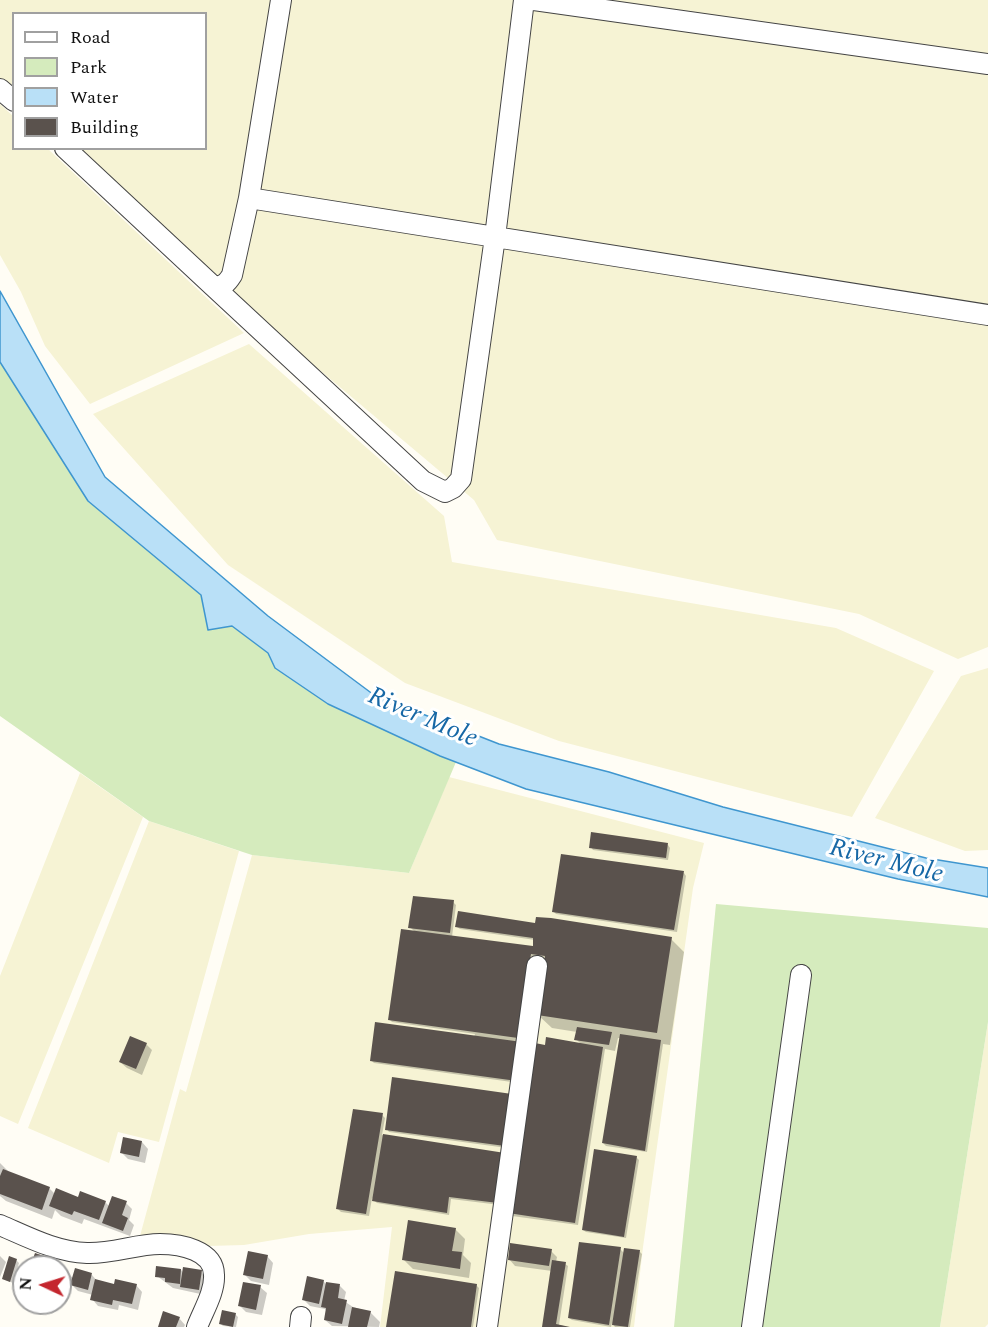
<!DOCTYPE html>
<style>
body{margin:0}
#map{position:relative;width:988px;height:1327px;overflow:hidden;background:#fffdf5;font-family:Spectral,serif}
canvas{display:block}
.legend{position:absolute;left:12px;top:12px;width:195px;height:138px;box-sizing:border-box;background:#fff;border:2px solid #a0a0a0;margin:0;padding:8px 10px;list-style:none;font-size:18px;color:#111}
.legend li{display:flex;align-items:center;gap:12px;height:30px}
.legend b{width:30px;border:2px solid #a0a0a0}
.north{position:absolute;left:12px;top:1255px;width:60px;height:60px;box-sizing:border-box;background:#fff;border:2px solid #a0a0a0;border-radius:50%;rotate:274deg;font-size:16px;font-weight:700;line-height:24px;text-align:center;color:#111}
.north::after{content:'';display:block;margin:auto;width:21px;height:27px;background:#c4262e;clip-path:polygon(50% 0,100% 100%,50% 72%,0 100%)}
</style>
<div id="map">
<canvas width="988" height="1327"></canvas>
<ul class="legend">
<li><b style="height:8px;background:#fff"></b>Road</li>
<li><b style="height:16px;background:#d5ebbd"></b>Park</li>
<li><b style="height:16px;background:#b9e0f7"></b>Water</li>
<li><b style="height:16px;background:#5a524d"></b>Building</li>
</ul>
<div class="north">N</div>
</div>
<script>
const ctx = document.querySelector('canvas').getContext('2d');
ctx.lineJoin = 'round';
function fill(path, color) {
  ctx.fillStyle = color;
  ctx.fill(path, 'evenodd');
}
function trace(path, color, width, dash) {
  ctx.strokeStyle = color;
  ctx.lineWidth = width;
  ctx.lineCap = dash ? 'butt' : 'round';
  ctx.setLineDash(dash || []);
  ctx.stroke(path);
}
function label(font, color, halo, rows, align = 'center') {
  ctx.font = font + ' Spectral,serif';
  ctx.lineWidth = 6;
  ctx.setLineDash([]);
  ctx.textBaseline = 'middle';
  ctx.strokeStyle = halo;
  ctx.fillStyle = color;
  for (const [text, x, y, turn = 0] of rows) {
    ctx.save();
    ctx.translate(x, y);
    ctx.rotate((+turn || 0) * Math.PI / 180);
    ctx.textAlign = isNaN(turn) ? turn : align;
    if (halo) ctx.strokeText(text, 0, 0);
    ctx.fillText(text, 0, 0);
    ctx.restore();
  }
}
fill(new Path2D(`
 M0 0H988V647L958 659 859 614 497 540 474 500 57 149 206 148V14H14L13 112 0 100Z
 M0 104 13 116 14 148 48 149 244 333 90 404 45 346 21 292 0 255Z
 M249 344 444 516 452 562 836 628 934 671 852 817 559 741 405 683 228 565 93 414Z
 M988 668V850L965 851 875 818 961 676Z
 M80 773 143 817 18 1124 0 1116V976Z
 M449 777 704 843 693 888 643 1247 634 1327H380L392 1227 309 1234 244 1245 208 1246 140 1236 180 1089 186 1092 252 855 409 873Z
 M149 821 239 851 159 1142 118 1132 109 1163 28 1128Z
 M988 1022V1324L985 1327H940Z`), '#f6f3d4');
fill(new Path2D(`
 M0 360 88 501 201 595 208 630 232 626 268 653 275 668 328 704 456 762 409 873 252 855 149 821 0 716Z
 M716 904 988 928V1022L940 1327H674Z`), '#d5ebbd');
const water = new Path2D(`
 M0 291 105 477 268 616 374 695 499 744 609 772 723 807 926 858 988 868V897L898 879 526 789 440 756 328 704 275 668 268 653 232 626 208 630 201 595 88 501 0 362Z`);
fill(water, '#b9e0f7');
trace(water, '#3f96cf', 1.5);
fill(new Path2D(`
 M668 845 670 848 668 860 593 850 591 847Z
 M684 873 686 876 677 932 556 914 554 912Z
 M453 902 456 905 452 937 534 948 535 940 460 929 457 927 536 924 671 939 684 952 670 1045 663 1044 647 1152 606 1146 603 1143 620 1038H618L615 1051 605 1049 578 1225 512 1216 546 1046 581 1044 576 1039 577 1032 552 1028 538 1015 547 958 534 956 520 1043 519 1083 374 1063 371 1060 474 1037 475 1034 392 1022 390 1020 416 933 410 927Z
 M146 1044 152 1050 142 1075 127 1068 120 1062Z
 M393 1079 507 1148 389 1132 387 1129Z
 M382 1115 385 1118 382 1135 504 1154 500 1205 451 1199 449 1215 377 1203 372 1198 369 1216 341 1212 338 1209Z
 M142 1142 148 1149 145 1163 128 1159 122 1153Z
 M636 1157 639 1160 626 1238 586 1232 583 1230Z
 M0 1163 8 1171 7 1172 49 1188 55 1194 105 1202 109 1206 126 1203 132 1209 129 1220 134 1225 130 1236 84 1219 82 1224 61 1216 55 1210 52 1219 6 1201 0 1196Z
 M455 1229 465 1239 463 1255 471 1263 469 1278 413 1269 403 1259Z
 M620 1249 624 1253 639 1251 642 1254 630 1327H615L612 1323 611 1327 572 1320 569 1318Z
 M551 1251 557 1257 556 1262 565 1264 568 1266 559 1325 568 1327H543L552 1271 515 1266 509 1259Z
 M0 1256 6 1262 0 1277Z
 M267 1256 273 1263 269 1285 251 1281 245 1275Z
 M16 1260 19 1263 13 1283 3 1279Z
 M52 1261 59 1267H32Z
 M181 1270 184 1273 201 1272 207 1278 205 1295 173 1288 157 1276Z
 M60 1271 67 1273 74 1279 92 1275 98 1282 115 1285H136L142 1292 138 1310 119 1305 118 1310 98 1306 92 1299 93 1295 78 1291 72 1285 67 1302 60 1299Z
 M323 1281 327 1285 340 1286 346 1292 344 1301 353 1307 370 1312 380 1322 379 1327 332 1326 325 1320 327 1311 325 1309 310 1306 304 1300Z
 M476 1285 479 1288 473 1327H388Z
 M260 1287 267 1293 262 1315 246 1312 240 1306Z
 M235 1314 238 1317 236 1327 223 1326 220 1323Z
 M179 1318 185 1325 184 1327H159Z`), '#0003');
fill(new Path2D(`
 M591 832 668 843 666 858 589 848Z
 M561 854 684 871 674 930 552 912Z
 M413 896 454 900 450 933 408 928Z
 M458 911 535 923 536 917 551 918 672 937 657 1033 537 1015 545 956 531 954 518 1038 388 1020 401 929 533 946V938L455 927Z
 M375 1022 522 1042 517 1081 370 1061Z
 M577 1027 612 1032 609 1045 574 1040Z
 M620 1034 661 1040 645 1151 602 1143Z
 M130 1036 147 1043 136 1069 119 1062Z
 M546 1037 603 1047 575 1223 508 1213 535 1043 545 1045Z
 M392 1077 512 1094 505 1146 385 1130Z
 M353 1109 383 1113 366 1214 336 1209Z
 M383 1134 505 1153 498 1203 449 1197 447 1213 372 1201Z
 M123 1137 142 1141 139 1157 120 1153Z
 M594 1149 637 1156 624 1237 582 1230Z
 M3 1169 50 1187 42 1210 0 1194V1176Z
 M56 1188 78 1197 80 1191 106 1201 99 1220 74 1211 72 1215 49 1206Z
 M112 1196 127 1201 122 1215 128 1218 123 1231 102 1223Z
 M408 1220 456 1228 452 1251 462 1252 460 1269 402 1260Z
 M579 1242 621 1247 609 1325 568 1318Z
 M510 1243 552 1249 549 1266 508 1260Z
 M624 1248 640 1250 628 1327 612 1325Z
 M248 1251 268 1255 263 1279 243 1275Z
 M35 1253 53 1259 50 1267H30Z
 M9 1256 17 1259 10 1282 2 1279Z
 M552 1260 566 1262 556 1324 570 1327H542Z
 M156 1266 181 1269 180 1284 165 1282V1278L155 1277Z
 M183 1267 202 1270 199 1290 180 1287Z
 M75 1268 92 1273 88 1290 70 1285Z
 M60 1269 68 1272 61 1298H60Z
 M395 1271 477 1284 471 1327H386Z
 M307 1276 324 1280 319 1304 302 1300Z
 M95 1279 114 1284 115 1279 137 1284 132 1304 113 1300 112 1305 90 1300Z
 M243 1282 261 1285 256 1310 238 1306Z
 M326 1282 340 1284 338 1298 347 1300 342 1324 324 1320 326 1308 321 1307Z
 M352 1307 371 1311 367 1327H348Z
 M222 1310 236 1313 233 1327 219 1324Z
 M163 1311 180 1317 176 1327H158Z`), '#5a524d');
const minor = new Path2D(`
 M534 0 988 64
 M0 89 14 101
 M65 148 214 287C224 286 227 283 232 275L249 198 988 315
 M249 198 281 0
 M214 287 423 481 445 492 453 488 461 479 495 237 524 0
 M0 1225C28 1237 56 1252 87 1253 112 1254 136 1244 160 1244 180 1244 214 1250 214 1275 215 1292 203 1311 197 1327
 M300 1327 301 1317
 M487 1327 537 966
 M752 1327 801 975`);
trace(minor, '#444', 22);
trace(minor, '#fff', 20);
label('italic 26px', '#1768a6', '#fff', [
 ["River Mole",422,719,23],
 ["River Mole",886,863,14]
]);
</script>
